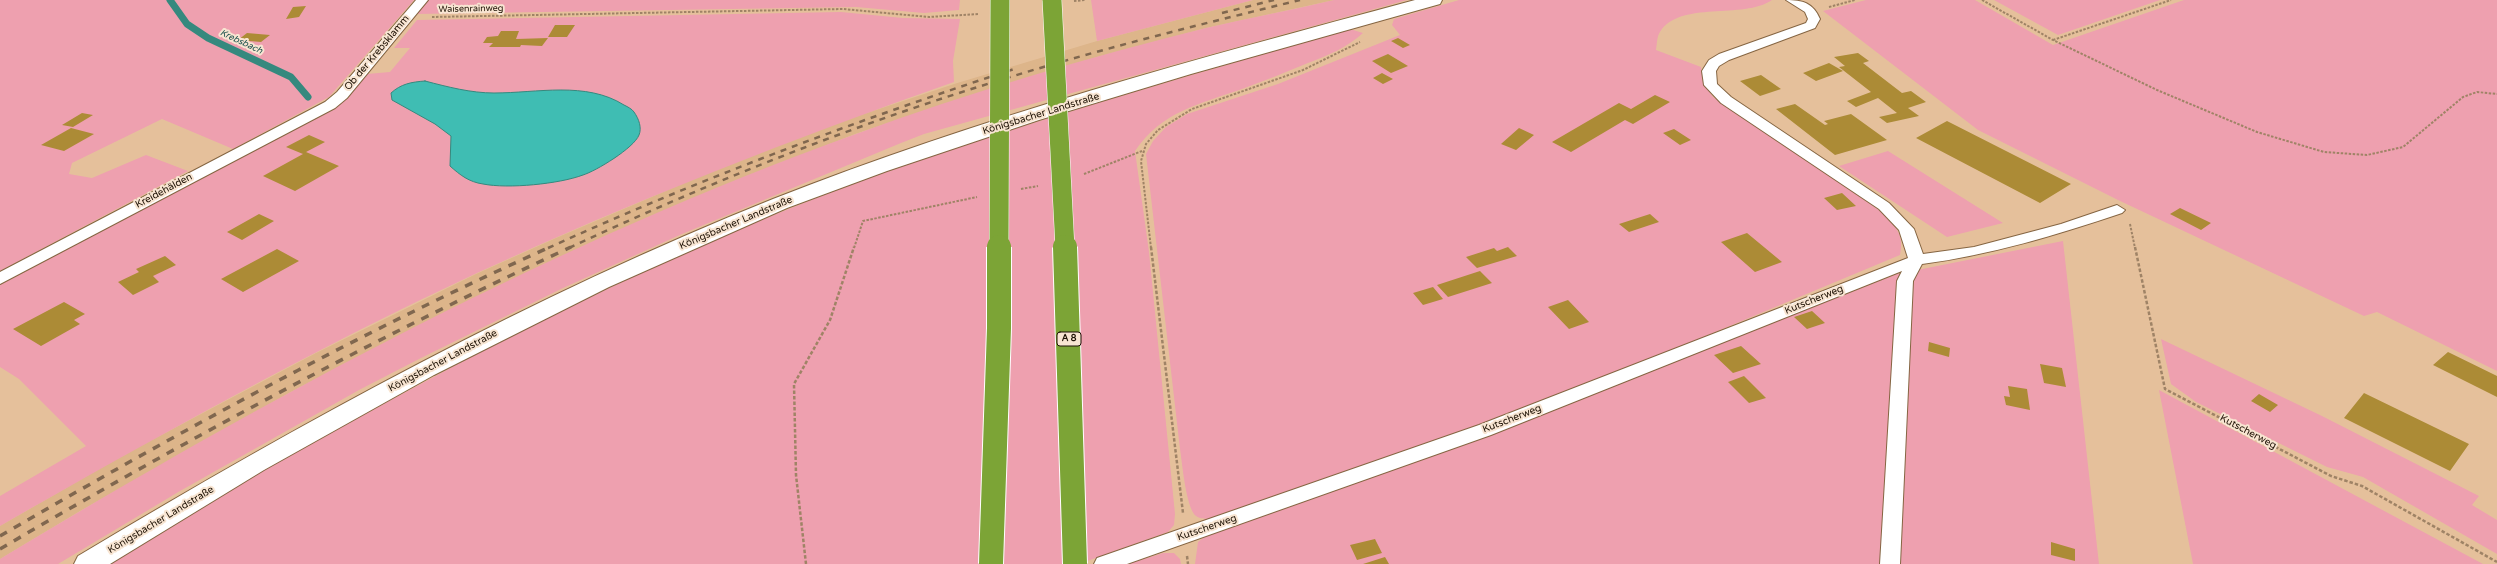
<!DOCTYPE html>
<meta charset="utf-8">
<style>
body{margin:0}
canvas{display:block;background:#e5c09b}
</style>
<canvas width="2497" height="564"></canvas>
<script>
const ctx = document.querySelector('canvas').getContext('2d');
ctx.lineJoin = 'round';
function fill(path, color) {
  ctx.fillStyle = color;
  ctx.fill(path, 'evenodd');
}
function trace(path, color, width, dash) {
  ctx.strokeStyle = color;
  ctx.lineWidth = width;
  ctx.lineCap = dash ? 'butt' : 'round';
  ctx.setLineDash(dash || []);
  ctx.stroke(path);
}
function label(font, color, halo, rows, align = 'center') {
  ctx.font = font + ' "Varela Round",sans-serif';
  ctx.lineWidth = 4;
  ctx.setLineDash([]);
  ctx.textBaseline = 'middle';
  ctx.strokeStyle = halo;
  ctx.fillStyle = color;
  for (const [text, x, y, turn = 0] of rows) {
    ctx.save();
    ctx.translate(x, y);
    ctx.rotate((+turn || 0) * Math.PI / 180);
    ctx.textAlign = isNaN(turn) ? turn : align;
    if (halo) ctx.strokeText(text, 0, 0);
    ctx.fillText(text, 0, 0);
    ctx.restore();
  }
}
fill(new Path2D(`
 M1253 0H1334L1206 28 1097 57 962 98 855 134 708 192 522 275 298 388 80 511 0 559V526L120 457 316 353 476 274 556 238 717 169 819 129 954 84 1097 41Z`), '#ddb58a');
fill(new Path2D(`
 M0 0H414L329 97 233 149 162 119 72 163 69 174 92 178 146 155 188 171 0 271Z
 M427 0H960L959 10 924 13 856 7 416 14Z
 M1091 0H1253L1097 41Z
 M1334 0H1407L924 134 901 143 682 234 563 288 421 358 359 390 180 491 58 564H0V559C272 395 556 242 856 134 971 92 1088 57 1206 28 1249 18 1292 10 1334 0Z
 M1459 0H1772C1743 20 1680 0 1660 32 1657 36 1657 44 1656 50L1701 67 1703 83 1713 97 1885 214C1897 229 1904 235 1900 255L1653 358 1445 439 1211 519C1206 519 1200 519 1196 516 1186 509 1182 461 1180 449L1146 154 1153 141 1166 127 1187 114 1278 84 1400 35 1392 25 1394 19Z
 M1866 0H1975L2053 45 2184 0H2497V371L2377 312 2364 316 2118 200 1978 130 1823 11Z
 M1994 0H2160L2058 35Z
 M841 12 903 18 960 19 953 61 954 82C792 139 633 201 477 273 314 349 156 437 0 526V496L86 446 19 379 0 367V285L338 104 367 74 390 72 410 48H394L417 20Z
 M1350 29 1363 33C1348 47 1327 56 1308 63 1286 72 1264 81 1242 89 1200 104 1162 111 1135 151L1149 252 1175 514 1174 525 1168 532 1079 564H107C179 516 255 476 331 433 498 340 669 253 848 186 1013 125 1182 78 1350 29Z
 M1888 151 2003 223 1947 237 1839 166Z
 M2063 241 2099 564H1195L1198 542 1207 535 1486 435 1897 274Z
 M2161 339 2322 416 2479 496 2472 505 2497 520V554L2363 477 2327 467 2196 402 2171 384Z
 M2159 390 2483 564H2193Z
 M1163 553H1174L1180 559 1181 564H1128Z`), '#eea0af');
const water = new Path2D(`
 M425 81C448 87 471 93 494 93 537 93 586 81 624 105 628 107 632 109 634 112 639 119 642 128 639 135 634 148 596 171 583 175 559 184 508 189 483 184 469 182 460 175 450 166L451 136 435 124 392 100 391 93C401 84 411 82 425 81Z`);
fill(water, '#3fbdb3');
trace(water, '#35897e', 1);
trace(new Path2D(`
 M170 0 187 24 208 38 291 77 308 97`), '#35897e', 7);
fill(new Path2D(`
 M306 6 299 17 286 19 293 7Z
 M555 25H575L567 37H548Z
 M501 31H519L516 39 548 38 542 46 521 45 520 47H489L493 43H483L487 37 498 36Z
 M247 33 270 35 261 42 238 40Z
 M1398 38 1410 45 1403 48 1391 41Z
 M1858 53 1869 61 1863 63 1902 93 1911 91 1926 102 1908 108 1919 116 1887 123 1879 117 1897 113 1878 98 1856 107 1847 101 1871 92 1839 67 1845 66 1834 57Z
 M1388 54 1408 66 1391 73 1372 61Z
 M1829 63 1843 71 1816 81 1803 73Z
 M1382 73 1393 79 1383 84 1373 78Z
 M1761 75 1781 89 1760 96 1740 81Z
 M1655 95 1670 102 1633 124 1625 120 1571 152 1552 142 1619 103 1631 109Z
 M1795 104 1825 125 1828 124 1824 121 1851 114 1887 140 1835 155 1776 109Z
 M82 113 93 115 73 127 62 125Z
 M1947 121 2071 184 2040 203 1916 138Z
 M71 128 94 134 64 151 41 145Z
 M1519 128 1534 135 1516 150 1501 144Z
 M1674 129 1691 140 1680 145 1663 133Z
 M309 135 325 142 306 152 339 166 295 191 263 176 303 154 286 147Z
 M1842 193 1856 206 1837 210 1824 198Z
 M2180 208 2211 223 2201 230 2170 214Z
 M259 214 274 221 242 240 227 232Z
 M1650 214 1659 222 1629 232 1619 224Z
 M1747 233 1782 262 1755 272 1721 242Z
 M1508 247 1517 256 1477 268 1466 257 1494 248 1497 251Z
 M277 249 299 261 243 292 221 279Z
 M165 256 176 265 153 276 159 282 133 295 118 282 139 272 136 269Z
 M1480 271 1492 283 1448 297 1437 285Z
 M1433 287 1443 299 1423 305 1413 293Z
 M1568 300 1589 322 1569 329 1548 307Z
 M64 302 85 314 74 320 80 324 41 346 13 329Z
 M1812 311 1825 323 1807 329 1794 317Z
 M1929 342 1950 348 1949 357 1928 351Z
 M1741 346 1761 364 1733 373 1714 355Z
 M2448 352 2497 376V397L2433 365Z
 M2040 364 2062 368 2066 387 2044 383Z
 M1744 376 1766 398 1749 403 1728 382Z
 M2008 386 2027 389 2030 410 2006 405 2004 396 2010 397Z
 M2364 393 2469 444 2450 471 2344 418Z
 M2259 394 2278 405 2270 412 2251 401Z
 M1375 539 1382 553 1357 560 1350 545Z
 M2051 542 2075 549V561L2051 555Z
 M1385 557 1389 564H1363Z`), '#ac8b36');
const lane = new Path2D(`
 M416 0H428L347 98 335 108 0 284V272L325 102 337 92Z
 M1786 0C1803 0 1813 3 1820 19L1815 28 1729 60 1719 66 1716 71 1717 84 1731 97 1889 203 1914 229 1923 254 1974 247 2061 224 2117 205 2125 210 2122 213C2056 235 1991 255 1922 264L1913 281 1900 564H1880L1897 281 1902 271 1491 435 1127 564H1094L1097 558 1479 425 1908 258 1899 230 1879 209 1721 103 1704 85 1702 71 1709 60 1719 54 1806 23 1808 19 1805 12Z`);
const secondary = new Path2D(`
 M1415 0H1442L1440 4 1191 74 1039 120 887 171 787 208 609 287 434 375 264 470 110 564H74L78 556C302 422 531 296 773 199 981 117 1199 58 1415 0Z`);
trace(lane, '#856542', 2);
trace(secondary, '#856542', 2);
trace(new Path2D(`
 M1982 0 2053 40 2157 90 2257 132 2324 152 2367 155 2403 147 2463 97 2477 92 2497 94
 M1074 1 1086 0
 M1829 7 1855 0
 M432 17 843 9 929 17 978 14
 M2053 40 2171 0
 M1084 174 1142 151
 M1021 189 1038 186
 M2130 224 2135 248
 M854 248 863 221 977 197
 M1151 248 1141 161 1146 144 1158 130 1192 109 1303 70 1360 42`), '#9f8366', 2, [2.5, 1.5]);
trace(new Path2D(`
 M1151 247 1183 513
 M2135 247 2165 389 2331 476 2362 486 2497 562
 M1187 556 1188 564
 M806 564 796 475 794 384 830 320 854 247`), '#9f8366', 2.5, [3.5, 2]);
fill(lane, '#fff');
fill(secondary, '#fff');
trace(new Path2D(`
 M1222 13 1274 0
 M548 248C700 179 855 121 1014 69
 M569 248C710 182 858 123 1007 78 1104 48 1202 24 1300 0`), '#80674f', 2.5, [6, 6]);
trace(new Path2D(`
 M0 536C179 432 361 332 550 247
 M0 549C186 440 375 338 571 247`), '#80674f', 3.5, [8, 8]);
const highwayBridgeFar1 = new Path2D(`
 M1052 0 1065 248
 M999 248 1000 0`);
const highwayBridge = new Path2D(`
 M1065 247 1075 564
 M991 564 999 328V247`);
trace(highwayBridgeFar1, '#fff', 20, []);
trace(highwayBridge, '#fff', 26, []);
trace(highwayBridgeFar1, '#7ca436', 19);
trace(highwayBridge, '#7ca436', 24);
label('9px', '#1d1104', '#f8e5d2', [
 ["Waisenrainweg",471,9,-1]
]);
label('italic 9px', '#215551', '#f8e5d2', [
 ["Krebsbach",241,42,25]
]);
for (const [x, y, w] of [
 [1069,339,24]
]) {
  const box = new Path2D();
  box.roundRect(x - w / 2, y - 7, w, 14, 3);
  ctx.fillStyle = '#f8e5d2';
  ctx.fill(box);
  trace(box, '#1d1104', 1);
}
label('bold 9px', '#1d1104', null, [
 ["A 8",1069,339]
]);
label('10px', '#1d1104', '#f8e5d2', [
 ["Ob der Krebsklamm",377,53,-50],
 ["Königsbacher Landstraße",1041,114,-17],
 ["Kreidehälden",164,191,-28],
 ["Königsbacher Landstraße",736,223,-23],
 ["Kutscherweg",1814,300,-22],
 ["Königsbacher Landstraße",443,361,-28],
 ["Kutscherweg",1512,419,-21],
 ["Kutscherweg",2248,432,28],
 ["Königsbacher Landstraße",161,520,-31],
 ["Kutscherweg",1207,528,-19]
]);
</script>
